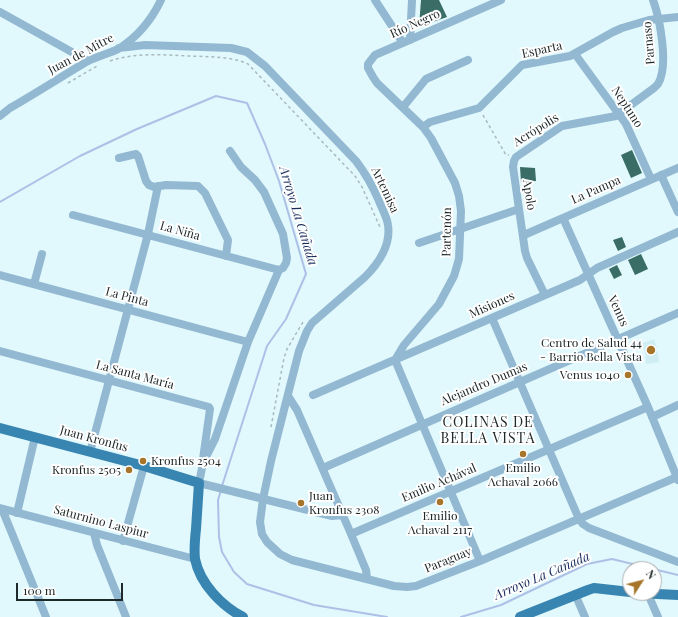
<!DOCTYPE html>
<meta charset="utf-8">
<style>
body{margin:0}
#map{position:relative;width:678px;height:617px;overflow:hidden;background:#e1f8fc;font-family:"Playfair Display",serif}
canvas{display:block}
.north{position:absolute;left:622px;top:561px;width:40px;height:40px;box-sizing:border-box;background:#fff;border:1px solid #a6a9aa;border-radius:50%;rotate:54deg;font-size:11px;font-weight:700;line-height:16px;text-align:center;color:#20292a}
.north::after{content:'';display:block;margin:auto;width:14px;height:18px;background:#a6752a;clip-path:polygon(50% 0,100% 100%,50% 72%,0 100%)}
.scale{position:absolute;left:16px;top:583px;width:107px;height:18px;box-sizing:border-box;border:2px solid #20292a;border-top:0;padding-left:5px;font-size:12px;line-height:14px;white-space:nowrap;color:#20292a;-webkit-text-stroke:3px #fff;paint-order:stroke}
</style>
<div id="map">
<canvas width="678" height="617"></canvas>
<div class="north">N</div>
<div class="scale">100 m</div>
</div>
<script>
const ctx = document.querySelector('canvas').getContext('2d');
ctx.lineJoin = 'round';
function fill(path, color) {
  ctx.fillStyle = color;
  ctx.fill(path, 'evenodd');
}
function trace(path, color, width, dash) {
  ctx.strokeStyle = color;
  ctx.lineWidth = width;
  ctx.lineCap = dash ? 'butt' : 'round';
  ctx.setLineDash(dash || []);
  ctx.stroke(path);
}
function label(font, color, halo, rows, align = 'center') {
  ctx.font = font + ' "Playfair Display",serif';
  ctx.lineWidth = 4;
  ctx.setLineDash([]);
  ctx.textBaseline = 'middle';
  ctx.strokeStyle = halo;
  ctx.fillStyle = color;
  for (const [text, x, y, turn = 0] of rows) {
    ctx.save();
    ctx.translate(x, y);
    ctx.rotate((+turn || 0) * Math.PI / 180);
    ctx.textAlign = isNaN(turn) ? turn : align;
    if (halo) ctx.strokeText(text, 0, 0);
    ctx.fillText(text, 0, 0);
    ctx.restore();
  }
}
fill(new Path2D(`
 M654 339 657 348 659 362 646 364 645 352 641 344Z`), '#ceeef4');
trace(new Path2D(`
 M0 202 80 156 137 129 216 96 247 103 265 144 279 181 306 274 286 319 267 346 222 486
 M221 490 218 500 219 537 222 552 234 572 247 584 314 605 387 617
 M461 617 501 605 587 564 612 559 678 575`), '#adc0e6', 2);
fill(new Path2D(`
 M421 0H439L447 17 419 27Z
 M632 150 642 173 631 178 621 155Z
 M520 167 535 168 536 181 521 182Z
 M622 237 626 247 618 251 613 240Z
 M641 254 648 269 635 275 628 260Z
 M617 265 622 275 614 279 609 269Z`), '#396d65');
trace(new Path2D(`
 M110 61C137 52 163 55 190 56 210 57 230 56 248 64L355 176 362 187 380 227
 M68 83 99 65
 M483 115 506 155H509
 M271 427 284 358 287 349 303 322`), '#a7babd', 1.5, [3, 3]);
trace(new Path2D(`
 M375 0 403 43
 M0 12 88 61
 M410 40 412 0
 M119 48 145 45 231 48 247 52 265 66 356 161C366 174 373 187 379 201 382 209 387 217 388 225 391 245 378 264 365 277L312 323 307 331 299 351 271 461 263 499 260 522 262 534 267 542 280 554 292 560 394 586 407 587 416 586 480 561 677 477
 M575 54 626 124 651 179
 M403 107 426 79 468 60
 M0 116 10 108C36 93 61 77 86 62 97 56 109 54 120 48 138 36 152 19 161 0
 M423 127 430 122 479 108 522 65 570 56 613 32 622 28 649 20 678 17
 M230 151 241 167 255 180 264 192 283 234 287 258 286 263 283 268 279 270
 M119 158 136 154 138 156 146 181 149 185 154 187 166 185 198 186 205 193 228 240 226 256
 M661 175 678 212
 M73 215 279 270
 M563 218 648 407 678 480
 M524 235 678 168
 M419 243 519 209
 M279 270 248 342 215 439 203 463 199 483 332 516 343 515
 M0 275 248 342
 M34 284 42 254
 M545 295 527 258 525 251 513 167 514 161 516 157 562 126 616 116 654 88 658 84C669 66 660 19 653 0
 M492 318 579 519 583 524 589 528 678 562
 M0 351 209 407 210 409 203 459
 M395 360 404 345 439 304 454 276 459 259 461 211 459 196 455 183 431 138 423 127 377 83 373 77 368 68V64L375 55 501 0
 M395 360 480 561
 M313 395 580 280 597 268 678 232
 M288 396 297 410 351 534 366 570 367 578
 M652 417 678 405
 M90 452 148 234 158 186
 M323 468 678 313
 M0 508 195 559
 M2 509 46 617
 M17 513 35 437
 M94 533 97 545 126 617
 M351 534 648 407
 M123 541 144 466
 M575 594 585 617
 M648 594 658 617`), '#93b8d1', 8);
trace(new Path2D(`
 M0 428 144 466 199 483C198 498 197 513 196 529 195 538 194 550 195 559 200 584 222 606 243 617
 M637 593 678 595
 M520 617 588 590 594 588 630 592`), '#3885b1', 10);
for (const [x, y, r, color] of [
 [651,350,5,"#a6752a"],
 [628,375,4,"#a6752a"],
 [523,454,4,"#a6752a"],
 [143,461,4,"#a6752a"],
 [129,470,4,"#a6752a"],
 [440,502,4,"#a6752a"],
 [301,503,4,"#a6752a"]
]) {
  const dot = new Path2D();
  dot.arc(x, y, r, 0, 2 * Math.PI);
  ctx.fillStyle = color;
  ctx.fill(dot);
  trace(dot, '#fff', 1.5);
}
label('12px', '#20292a', '#fff', [
 ["Río Negro",415,24,-24],
 ["Parnaso",649,43,-95],
 ["Esparta",542,50,-12],
 ["Juan de Mitre",81,54,-28],
 ["Neptuno",627,107,57],
 ["Acrópolis",536,130,-32],
 ["Artemisa",385,190,65],
 ["La Pampa",596,190,-24],
 ["Apolo",529,195,81],
 ["La Niña",180,231,16],
 ["Partenón",447,232,-89],
 ["La Pinta",127,297,15],
 ["Misiones",492,305,-24],
 ["Venus",618,311,65],
 ["La Santa María",135,375,15],
 ["Alejandro Dumas",484,384,-23],
 ["Juan Kronfus",94,439,15],
 ["Emilio Achával",439,483,-23],
 ["Saturnino Laspiur",101,522,15],
 ["Paraguay",448,560,-22]
]);
label('12px', '#20292a', '#fff', [
 ["Centro de Salud 44",642,343],
 ["- Barrio Bella Vista",642,357],
 ["Venus 1040",620,375],
 ["Kronfus 2504",151,461,"left"],
 ["Emilio",523,468,"center"],
 ["Achaval 2066",523,482,"center"],
 ["Kronfus 2505",121,470],
 ["Juan",309,496,"left"],
 ["Kronfus 2308",309,510,"left"],
 ["Emilio",440,516,"center"],
 ["Achaval 2117",440,530,"center"]
], 'right');
label('italic 13px', '#162b5a', '#fff', [
 ["Arroyo La Cañada",298,216,73],
 ["Arroyo La Cañada",542,576,-23]
]);
ctx.letterSpacing = '1px';
label('14px', '#20292a', '#fff', [
 ["COLINAS DE",488,423],
 ["BELLA VISTA",488,439]
]);
ctx.letterSpacing = '0px';
</script>
